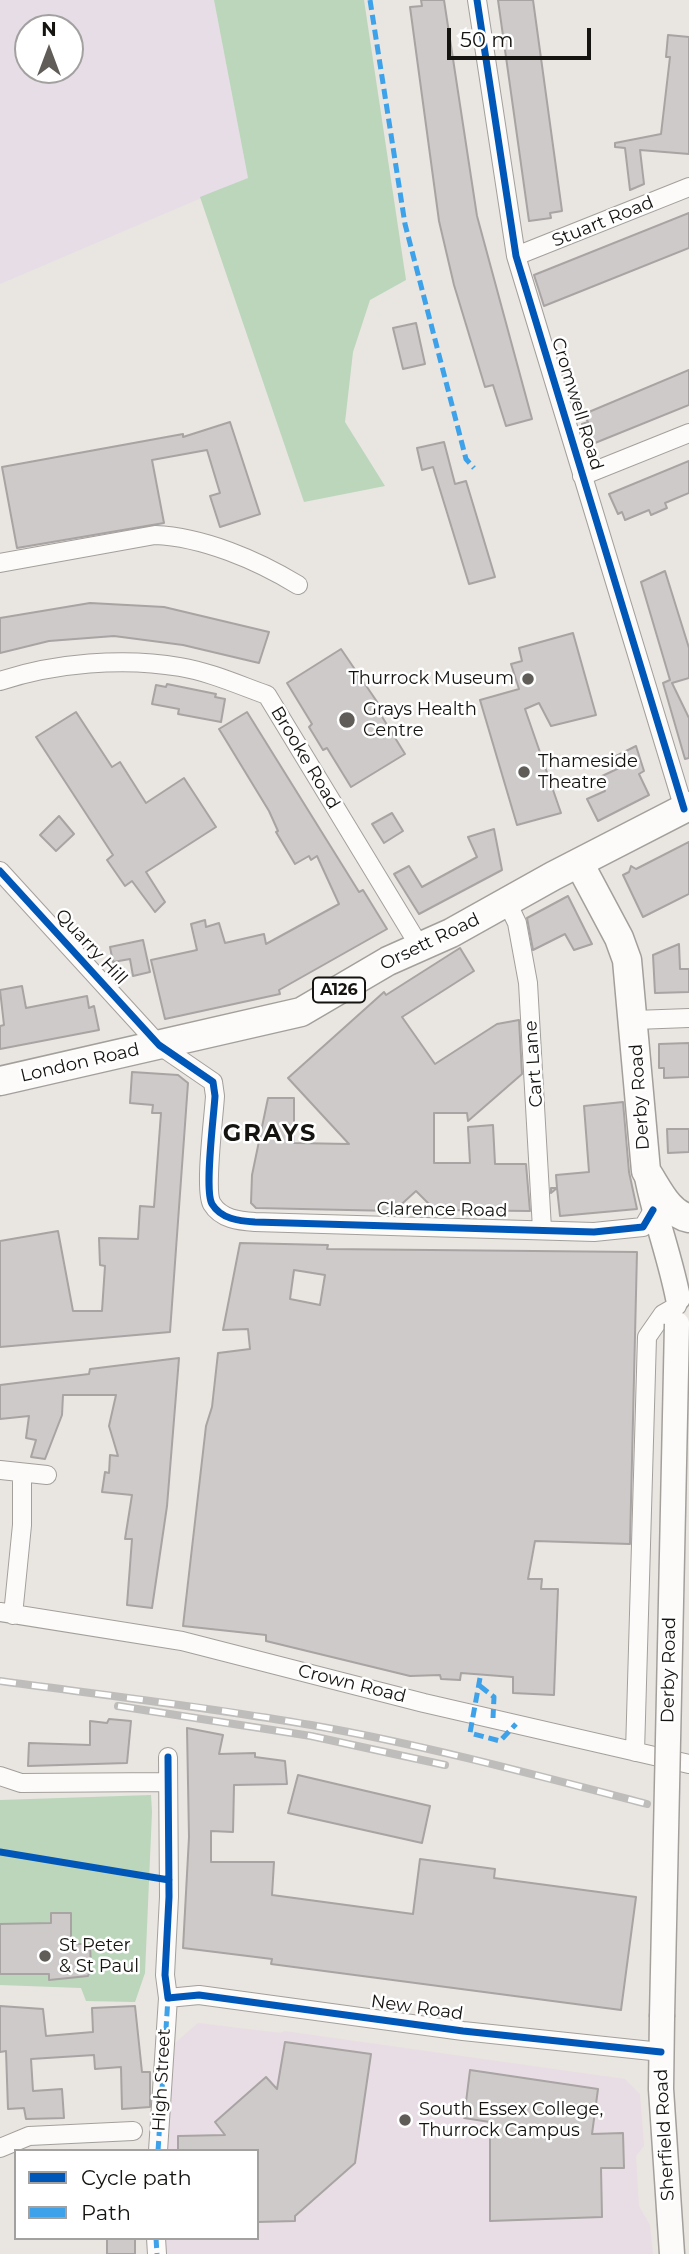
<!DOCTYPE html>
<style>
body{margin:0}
#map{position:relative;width:689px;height:2254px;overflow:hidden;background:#e9e5e0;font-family:Montserrat,sans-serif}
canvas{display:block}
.legend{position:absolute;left:14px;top:2149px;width:245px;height:91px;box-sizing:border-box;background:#fff;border:2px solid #a2a19f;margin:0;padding:9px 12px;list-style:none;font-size:21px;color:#161410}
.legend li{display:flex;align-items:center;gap:14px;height:35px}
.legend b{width:35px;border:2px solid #a2a19f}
.north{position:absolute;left:14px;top:14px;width:70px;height:70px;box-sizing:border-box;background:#fff;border:2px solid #a2a19f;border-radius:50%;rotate:0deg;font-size:19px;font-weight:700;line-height:28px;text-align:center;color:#161410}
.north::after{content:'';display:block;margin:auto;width:24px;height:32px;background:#605d59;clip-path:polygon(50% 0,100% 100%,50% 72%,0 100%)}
.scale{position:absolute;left:447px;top:28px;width:144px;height:32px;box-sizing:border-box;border:4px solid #161410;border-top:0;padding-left:9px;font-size:21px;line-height:24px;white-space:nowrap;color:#161410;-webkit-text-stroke:5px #fff;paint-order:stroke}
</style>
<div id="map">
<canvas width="689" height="2254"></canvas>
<ul class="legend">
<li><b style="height:9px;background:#0057b8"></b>Cycle path</li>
<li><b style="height:9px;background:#3da2ea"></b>Path</li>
</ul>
<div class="north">N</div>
<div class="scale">50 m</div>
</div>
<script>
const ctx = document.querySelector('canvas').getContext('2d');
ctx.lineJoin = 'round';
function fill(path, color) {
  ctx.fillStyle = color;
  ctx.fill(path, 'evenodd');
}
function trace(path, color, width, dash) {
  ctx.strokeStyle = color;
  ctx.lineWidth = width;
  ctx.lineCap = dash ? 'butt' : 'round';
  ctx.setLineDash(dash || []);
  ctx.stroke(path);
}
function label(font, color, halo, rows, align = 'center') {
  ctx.font = font + ' Montserrat,sans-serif';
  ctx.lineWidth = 5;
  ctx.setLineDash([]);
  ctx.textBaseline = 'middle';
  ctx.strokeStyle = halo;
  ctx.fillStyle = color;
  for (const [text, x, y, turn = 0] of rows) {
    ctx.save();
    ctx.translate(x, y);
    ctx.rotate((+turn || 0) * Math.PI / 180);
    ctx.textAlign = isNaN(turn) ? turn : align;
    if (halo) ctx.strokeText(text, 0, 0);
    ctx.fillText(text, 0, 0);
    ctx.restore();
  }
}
fill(new Path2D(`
 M0 0H214L248 178 0 284ZM28 28H70V70H28Z`), '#e6dde6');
fill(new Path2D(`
 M198 2023 281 2033 284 2031 625 2079 640 2094 644 2146 636 2156 639 2206 650 2225 653 2254H162L161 2238H257V2151H165L175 2043Z`), '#e8dde4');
fill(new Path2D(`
 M214 0H364L406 280 370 300 353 352 345 422 385 486 304 502 200 197 248 178Z
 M151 1795 152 1812 145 1973 135 2002 86 2001 81 1988 0 1985V1800Z`), '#bbd6bb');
const building = new Path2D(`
 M421 0H444L477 216 532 419 506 426 493 385 485 387 454 285 439 221 410 7 422 6Z
 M498 0H533L562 211 550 213 551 218 529 221Z
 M668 35 689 37V154L640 150 644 184 630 190 625 148 615 147V143L661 134 670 57H666Z
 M689 213V248L544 306 534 275Z
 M416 323 425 364 403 369 393 328Z
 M689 370V405L590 445 582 424 588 422 584 414Z
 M230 422 260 514 220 527 210 496 220 493 207 450 152 460 164 523 17 548 2 467 183 434V437Z
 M444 442 455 484 466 481 495 577 469 584 433 467 422 470 417 448Z
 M689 461V493L665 503 667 508 651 515 649 510 625 520 622 512 618 514 609 494Z
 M665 571 689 648V678L672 683 689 718V758L685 759 663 683 670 680 641 582Z
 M90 603 164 607 269 632 259 663 183 645 114 636 49 641 0 653V618Z
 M573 633 596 715 551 726 539 703 525 709 561 813 517 825 480 700 519 689 511 664 522 661 519 648Z
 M341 649 382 709 381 715 405 754 351 787 327 748 323 750 309 727 312 724 287 683Z
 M167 684 216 694 215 697 225 699 221 722 178 714 179 709 152 704 156 685 166 687Z
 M76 712 112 767 120 762 146 803 184 778 216 827 146 872 165 902 155 912 132 881 125 886 107 860 113 855 36 737Z
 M247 712 359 892 363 890 387 929 279 990 280 994 165 1019 151 960 197 950 191 924 205 920 206 927 219 923 225 943 264 934 266 944 339 904 317 856 311 860 309 856 295 864 276 832 278 831 269 811 219 729Z
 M636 746 644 771 639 774 649 795 598 821 587 799 605 791 598 778 619 768 614 757Z
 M392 813 403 831 384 843 372 824Z
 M59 816 74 834 56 851 40 835Z
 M494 829 502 870 419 914 394 874 409 866 422 887 477 857 468 837Z
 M689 842V894L643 917 623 875 629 872 631 866 636 869Z
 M568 896 592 944 574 950 565 934 533 950 527 918Z
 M143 940 150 972 133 976 130 959 113 962 110 947Z
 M679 944 680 969H689V992L655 993 653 955Z
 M460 948 474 971 402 1017 435 1064 497 1024 519 1020 522 1074 468 1121 467 1113H434V1163H470L468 1127 493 1125 495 1164H526L530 1211 435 1210 416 1191 394 1211 256 1208 251 1203 252 1175 268 1098H294V1143L349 1144 288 1078 384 992 386 995Z
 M22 986 26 1008 87 996 89 1008 94 1006 99 1030 0 1049V1026L4 1025 0 990Z
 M689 1043V1077L664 1078V1068H659V1044Z
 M132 1072 178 1075 188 1083 170 1332 0 1347V1241L58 1231 73 1311H102L105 1266 100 1265 99 1238 138 1239 140 1206 154 1207 161 1113H152L153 1105 130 1103Z
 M623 1102 629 1172 637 1209 560 1216 557 1188 551 1193V1188H557L556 1175 589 1172 584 1106Z
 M667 1129H689V1152L668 1153Z
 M240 1243 328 1245 327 1249 637 1252 630 1544 535 1541 528 1579H542L541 1589H558L554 1695 513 1693V1677L461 1673 460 1680 441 1679 440 1675 410 1676 266 1641V1635L183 1626 206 1426 212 1407 218 1353 250 1349 248 1329 223 1330ZM294 1270 325 1275 320 1305 290 1299Z
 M179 1358 167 1506 152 1608 127 1605 132 1539H125L132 1495 102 1492 105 1472 109 1473 110 1455 118 1456 109 1426 116 1395H63L62 1415 45 1459 31 1457 36 1440 26 1438 29 1416 0 1419V1385L89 1374 90 1369Z
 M109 1719 131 1721 127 1763 28 1766 29 1743 90 1745V1721L107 1723Z
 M187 1728 223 1735 219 1754 255 1753V1757L285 1761 287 1784 234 1785 233 1832 211 1831V1862H274L272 1895 413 1914 420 1859 495 1869 494 1878 636 1897 621 2010 271 1964 272 1959 183 1948 189 1837Z
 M298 1775 430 1806 422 1843 288 1813Z
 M51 1913H71V1944H90L91 1968 88 1976 49 1980V1974H0V1924L51 1923Z
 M0 2006 43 2009 46 2036 93 2032 92 2008 135 2006 142 2072H150V2107L122 2109 121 2067 95 2069 94 2055 31 2059 33 2091 62 2089 64 2118 26 2119 24 2108 8 2109 6 2051 0 2052Z
 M285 2042 371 2054 355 2163 295 2216V2221L257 2222V2151H178V2136L225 2135 215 2122 266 2077 277 2089Z
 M470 2070 598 2089 592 2134 623 2133 624 2168H601L602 2217 490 2221V2122L464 2118Z
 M107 2238H135V2254H107Z`);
fill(building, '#cecac9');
trace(building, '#a8a4a3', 2);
const street = new Path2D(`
 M477 0 516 256 684 809
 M516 256 689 187
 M582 476 689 433
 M0 563 155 535C203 537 257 560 298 585
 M0 681C54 663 124 657 180 667 210 672 239 685 267 695L420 947
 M0 871 159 1045 213 1082 215 1096C214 1115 204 1191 212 1204 221 1219 239 1221 255 1222L594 1232 643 1227 653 1210
 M507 902 517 923 528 983 542 1229
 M635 1020 689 1018
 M0 1470 47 1475
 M0 1612 182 1641 424 1703 689 1764
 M13 1615 22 1525V1473
 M635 1752 647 1337 663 1314 677 1306
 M0 1776 21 1783 167 1782
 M168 1998 199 1995 463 2031 661 2052
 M0 2148 29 2136 133 2131
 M158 2151 168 1998 165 1975 169 1897 168 1757
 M156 2238 157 2254`);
const secondary = new Path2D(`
 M647 1177C655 1218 670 1257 678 1298
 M662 2017 661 2089 672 2254`);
const primary = new Path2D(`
 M579 863 619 938 627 960 646 1171C657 1187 668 1214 689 1218
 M0 1081 301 1012 388 961 451 933 553 876 689 806`);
trace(street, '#a3a09c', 20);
trace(secondary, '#a3a09c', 27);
trace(primary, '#a3a09c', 31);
trace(street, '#fcfbfa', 18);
trace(secondary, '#fcfbfa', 24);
trace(primary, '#fcfbfa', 28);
const rail = new Path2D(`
 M0 1681C104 1695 207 1707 311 1725 424 1745 536 1775 647 1804
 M118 1706 311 1736 445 1765`);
trace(rail, '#bebdbb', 8);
trace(rail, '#fff', 5, [16]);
const secondaryBridge = new Path2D(`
 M662 2017 677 1324`);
trace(secondaryBridge, '#a3a09c', 27, []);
trace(secondaryBridge, '#fcfbfa', 24);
trace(new Path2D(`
 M370 0 405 224 466 459 474 468
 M480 1678 470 1733 500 1741 516 1724
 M480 1686 494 1697 493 1718
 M158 2151 168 1998
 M156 2238 157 2254`), '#3da2ea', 5, [10, 5]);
trace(new Path2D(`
 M477 0 516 256 684 809
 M0 871 159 1045 213 1082 215 1096C214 1115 204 1191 212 1204 221 1219 239 1221 255 1222L594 1232 643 1227 653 1210
 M168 1757 169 1897 165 1975 168 1998 199 1995 463 2031 661 2052
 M0 1852 169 1880`), '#0057b8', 7);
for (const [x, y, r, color] of [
 [528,679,7,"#605d59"],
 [347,720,9,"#605d59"],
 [524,772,7,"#605d59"],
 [45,1956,7,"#605d59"],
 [405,2120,7,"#605d59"]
]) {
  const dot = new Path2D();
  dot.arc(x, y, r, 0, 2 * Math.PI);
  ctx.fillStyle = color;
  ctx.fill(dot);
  trace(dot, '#fff', 2.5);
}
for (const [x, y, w] of [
 [339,990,52]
]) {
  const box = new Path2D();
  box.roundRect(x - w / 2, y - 12.5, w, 25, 5);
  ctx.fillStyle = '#fff';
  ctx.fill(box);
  trace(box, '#161410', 2);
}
label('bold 16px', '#161410', null, [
 ["A126",339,990]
]);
label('18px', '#161410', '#fff', [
 ["Stuart Road",603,222,-22],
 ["Cromwell Road",577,404,73],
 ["Brooke Road",305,758,59],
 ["Orsett Road",430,942,-26],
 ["Quarry Hill",91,947,47],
 ["London Road",80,1063,-13],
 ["Cart Lane",534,1064,-94],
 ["Derby Road",640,1097,-94],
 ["Clarence Road",442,1210,1],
 ["Derby Road",669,1670,-89],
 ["Crown Road",352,1684,14],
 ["New Road",417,2008,8],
 ["High Street",162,2080,-87],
 ["Sherfield Road",665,2135,-93]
]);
label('18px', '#161410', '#fff', [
 ["Thurrock Museum",514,679,"right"],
 ["Grays Health",363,710],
 ["Centre",363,731],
 ["Thameside",538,762],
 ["Theatre",538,783],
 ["St Peter",59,1946],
 ["& St Paul",59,1967],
 ["South Essex College,",419,2110],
 ["Thurrock Campus",419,2131]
], 'left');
ctx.letterSpacing = '2px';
label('bold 24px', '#161410', '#fff', [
 ["GRAYS",270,1134]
]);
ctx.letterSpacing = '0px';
</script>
